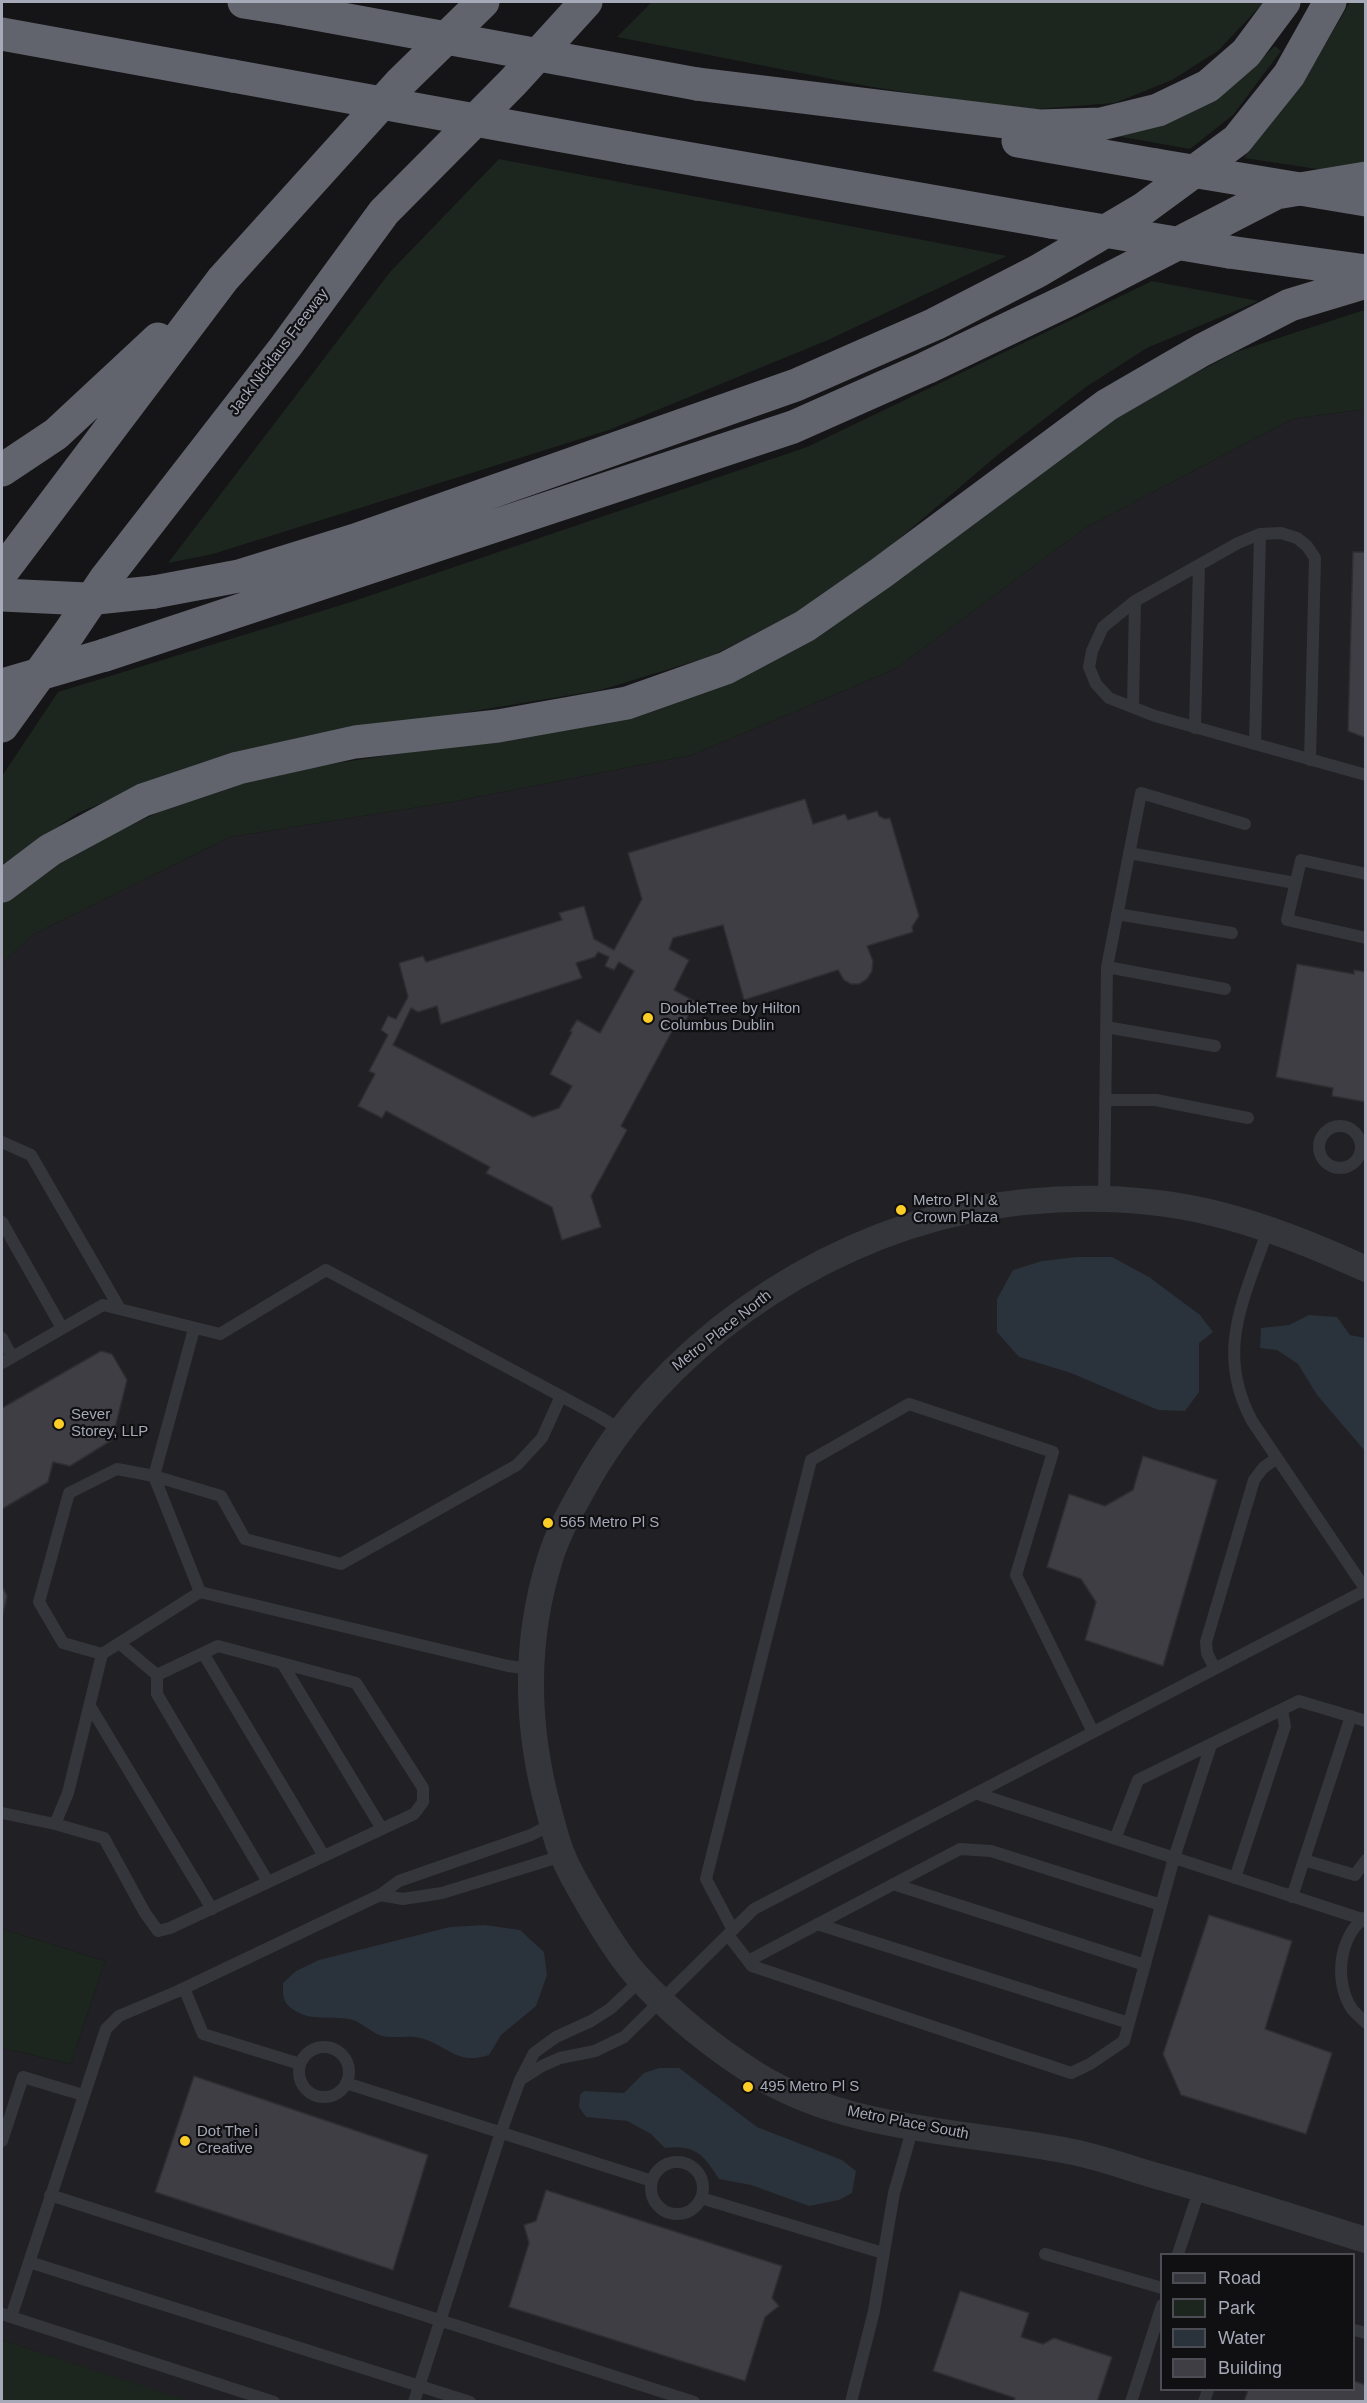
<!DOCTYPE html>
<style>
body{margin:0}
#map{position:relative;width:1367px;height:2403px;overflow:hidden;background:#151417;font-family:Helvetica,sans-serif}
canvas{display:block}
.frame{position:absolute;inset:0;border:3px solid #a5a9b8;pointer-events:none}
.legend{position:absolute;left:1160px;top:2253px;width:195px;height:138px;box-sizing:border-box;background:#100f12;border:2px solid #4c4d54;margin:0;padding:8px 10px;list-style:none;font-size:18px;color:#a5a9b8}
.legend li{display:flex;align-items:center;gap:12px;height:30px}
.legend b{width:30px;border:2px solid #4c4d54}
</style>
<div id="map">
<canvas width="1367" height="2403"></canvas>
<div class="frame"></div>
<ul class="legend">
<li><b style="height:8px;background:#35363c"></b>Road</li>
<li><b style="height:16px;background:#1c251e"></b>Park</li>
<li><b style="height:16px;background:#2a323b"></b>Water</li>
<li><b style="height:16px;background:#3e3e44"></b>Building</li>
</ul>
</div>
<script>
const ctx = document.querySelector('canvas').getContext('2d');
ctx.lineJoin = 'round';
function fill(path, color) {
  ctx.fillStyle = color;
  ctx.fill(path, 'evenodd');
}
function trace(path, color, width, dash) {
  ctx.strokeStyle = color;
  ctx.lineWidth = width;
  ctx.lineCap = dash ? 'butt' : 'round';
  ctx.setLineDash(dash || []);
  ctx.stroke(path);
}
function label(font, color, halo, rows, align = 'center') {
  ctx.font = font + ' Helvetica,sans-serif';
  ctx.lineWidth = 4.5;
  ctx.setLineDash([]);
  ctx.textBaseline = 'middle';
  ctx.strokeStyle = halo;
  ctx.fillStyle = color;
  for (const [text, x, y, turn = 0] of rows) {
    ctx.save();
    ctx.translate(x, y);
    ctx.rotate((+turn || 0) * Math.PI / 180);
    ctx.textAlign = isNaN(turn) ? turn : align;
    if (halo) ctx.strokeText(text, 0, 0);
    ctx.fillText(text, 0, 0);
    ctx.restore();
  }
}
fill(new Path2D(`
 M1365 409V2401L189 2402 2 2340V2048L71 2064 105 1961 2 1929V964L32 935 230 837 451 802 692 755 895 669 1085 528 1292 419ZM1162 2254H1354V2390H1162Z`), '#212024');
fill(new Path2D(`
 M652 2H1264L1218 51 1172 80 1115 103 1023 110 872 87 617 37Z
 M1350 2H1365V163L1330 171 1244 158 1304 81Z
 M1275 46 1281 51 1233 115 1190 149 1105 134 1232 86Z
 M499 159 1007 256 828 340 609 430 213 554 168 563 390 272Z
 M1152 281 1259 301 1147 348 1086 387 1000 453 838 591 712 656 601 690 463 713 310 735 200 763 78 813 2 865V776L58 692 354 601 807 447Z
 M1361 311H1365V409L1292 419 1085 528 895 669 692 755 451 802 230 837 32 935 2 964V903L75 852 190 797 298 769 593 724 706 687 1129 408 1236 352Z
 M2 1929 105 1961 71 2064 2 2048Z
 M2 2340 189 2401H2Z`), '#1c251e');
fill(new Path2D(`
 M1077 1257H1112L1149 1277 1200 1315 1213 1332 1199 1343V1392L1185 1411 1158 1410 1071 1373 1019 1357 997 1332V1299L1013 1270 1042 1261Z
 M1309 1315 1337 1317 1350 1335 1365 1338V1451L1317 1395 1298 1364 1277 1350 1260 1348 1261 1328 1289 1325Z
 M485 1925 520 1930 544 1952 547 1975 536 2006 501 2035 489 2055C458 2065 450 2048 424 2039 411 2034 396 2039 382 2036 371 2033 361 2021 349 2019 329 2016 309 2022 291 2008 282 2002 283 1993 283 1983L296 1971 319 1960 450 1927Z
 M659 2068H679L757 2127 842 2160 856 2171 852 2193 839 2200 809 2206 751 2185 719 2179C704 2155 695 2144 665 2148L651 2134 627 2121 586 2117 579 2107 580 2095 584 2091 624 2093 644 2073Z`), '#2a323b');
const building = new Path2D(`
 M1353 552H1366V738L1348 731Z
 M805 799 813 824 845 814 848 820 877 811 879 816 885 819 890 818 919 916 912 927 913 932 867 946 873 961 872 971 867 979 859 984H851L844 980 838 970 744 1000 723 925 673 938 669 949 689 960 674 990 696 1002 683 1025 677 1022 621 1126 627 1130 591 1196 601 1227 562 1240 552 1207 486 1173 490 1167 386 1111 382 1118 358 1106 375 1074 369 1071 388 1035 381 1030 388 1016 396 1019 408 997 399 963 423 956 426 962 562 920 559 913 584 906 594 939 614 950 642 899 628 853ZM598 952 609 957 605 966 614 970 619 962 634 971 600 1033 577 1020 570 1031 572 1032 550 1074 572 1086 559 1108 533 1117 393 1045 411 1008 418 1012 437 1006 441 1024 582 978 576 963 595 957Z
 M1297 964 1354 974V970L1366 972V1102L1332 1096 1333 1088 1276 1077Z
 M101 1351 112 1354 127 1380 112 1440 70 1466 53 1462 48 1482 2 1509V1408Z
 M1143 1456 1217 1480 1163 1666 1085 1640 1096 1602 1081 1579 1047 1567 1069 1494 1105 1506 1133 1490Z
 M2 1586 7 1596 2 1618Z
 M1209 1915 1292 1941 1265 2029 1332 2053 1306 2134 1181 2095 1163 2054Z
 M194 2076 428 2155 393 2270 155 2192Z
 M546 2190 782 2266 772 2298 779 2306 765 2317 745 2381 509 2307 529 2243 524 2225 536 2221Z
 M960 2291 1029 2313 1021 2337 1043 2344 1054 2338 1112 2357 1097 2402H1013L1015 2398 933 2371Z
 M1354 2381 1366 2385V2402H1244L1248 2390H1354Z`);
fill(building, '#3e3e44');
trace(building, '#2f2e33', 1.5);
trace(new Path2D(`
 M1133 707 1135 601
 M1195 728 1199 565
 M1255 744 1260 534
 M1310 760 1315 558 1307 546 1297 538 1281 533 1260 534 1238 543 1135 601 1103 627 1092 651 1089 667 1096 684 1109 698 1155 716 1366 775
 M1129 853 1295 883
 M1366 874 1301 860 1287 920 1366 938
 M1117 914 1232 933
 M1107 967 1225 989
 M1106 1027 1215 1046
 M1105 1100H1156L1248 1118
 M1319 1147a21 21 0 1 1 42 0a21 21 0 1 1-42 0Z
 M2 1142 31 1155 120 1309
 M1104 1201 1107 967 1141 793 1245 824
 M2 1222 62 1328
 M1268 1229C1245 1298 1214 1350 1252 1421L1366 1590
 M2 1338 12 1357
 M2 1363 103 1305 220 1334 326 1270 598 1416 621 1430
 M200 1592 508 1666 530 1669
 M203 1653 324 1856
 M102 1654 63 1643 39 1602 69 1493 117 1469 154 1476 221 1496 245 1539 341 1564 517 1465 542 1438 561 1396
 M282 1663 382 1829
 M1215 1669 1207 1653 1206 1642 1254 1480 1263 1468 1277 1458
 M157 1675V1694L268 1882
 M90 1706 212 1909
 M978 1794 1362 1919
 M2 1813 55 1824 68 1793 102 1654 200 1592 154 1476 194 1329
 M55 1824 104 1838 145 1913 158 1931 170 1928 414 1814 423 1802V1788L356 1683 218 1646 157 1675 119 1643
 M552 1824 531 1835 399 1881 380 1895 403 1899 442 1893 562 1856
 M1115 1839 1138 1780 1299 1701 1366 1721
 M1304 1860 1351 1716
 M1235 1878 1285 1726 1282 1710
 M893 1884 1145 1965
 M1292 1897 1304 1860 1355 1875 1366 1860
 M1366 1917C1338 1936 1334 1983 1352 2009 1356 2014 1361 2018 1366 2023
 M817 1924 1129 2023
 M733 1930 706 1879 811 1460 909 1404 1053 1452 1016 1575 1093 1732
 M728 1935 752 1966 1071 2073 1090 2064 1124 2041 1174 1858 1211 1745
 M748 1961 960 1849 991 1851 1161 1905
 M641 1980 610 2009 591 2021 556 2037 534 2053 520 2080 542 2066 560 2058 595 2051 624 2037 754 1909 1366 1590
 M184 1988 203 2034 300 2064
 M299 2072a25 25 0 1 1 50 0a25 25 0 1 1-50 0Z
 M346 2083 652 2181
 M2 2141 23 2077 83 2095
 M651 2188a26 26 0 1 1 52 0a26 26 0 1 1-52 0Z
 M50 2195 694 2402
 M701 2198 883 2253
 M1045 2254 1162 2288
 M1178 2254 1200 2188
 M29 2262 470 2402
 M2 2314 11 2317 106 2029 119 2016 176 1992 380 1895
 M11 2317 274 2402
 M1354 2330 1366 2333
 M414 2402 501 2132 520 2080
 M851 2402 874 2311 894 2193 913 2127
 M1131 2402 1162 2305
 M1204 2402 1208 2390`), '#35363c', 12);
trace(new Path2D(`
 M1366 1269C1315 1246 1264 1225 1209 1212 1132 1194 1044 1195 966 1211 812 1243 658 1350 583 1489 570 1512 557 1535 550 1559 524 1642 526 1728 549 1811 553 1825 556 1840 562 1854 570 1874 582 1893 593 1912 606 1934 620 1957 637 1976 672 2014 714 2048 757 2075 848 2131 966 2131 1068 2151 1097 2156 1125 2167 1153 2175 1225 2195 1295 2218 1366 2240`), '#35363c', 26);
trace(new Path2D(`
 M244 2 288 9
 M2 34 233 76
 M697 84 1039 126 1101 124 1158 110 1208 86 1246 53 1284 2
 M1018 141 1156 165
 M629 148 1051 222
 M1229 252 1366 271
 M2 470 56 434 158 339
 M2 572 223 279 400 83 483 2
 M154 592 239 576 355 540 796 385 935 324 1038 271 1143 209 1237 140 1289 75 1330 2
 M105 655 793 427 926 368 1068 300 1276 193 1366 178
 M2 726 69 633 106 578 286 346 384 212 513 82 586 2
 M2 886 50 850 143 800 238 768 355 742 498 726 627 703 726 668 805 626 881 573 1107 405 1202 350 1290 305 1366 282`), '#61636d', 33);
trace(new Path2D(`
 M288 9 697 84
 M233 76 629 148
 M1156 165 1366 200
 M1051 222 1229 252
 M2 595 87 599 154 592
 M2 685 105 655`), '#61636d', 33);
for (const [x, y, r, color] of [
 [648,1018,6,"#fccd27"],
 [901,1210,6,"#fccd27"],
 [59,1424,6,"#fccd27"],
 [548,1523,6,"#fccd27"],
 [748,2087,6,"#fccd27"],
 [185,2141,6,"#fccd27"]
]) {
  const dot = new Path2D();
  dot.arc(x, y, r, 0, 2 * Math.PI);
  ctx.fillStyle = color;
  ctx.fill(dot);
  trace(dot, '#100f12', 2);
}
label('15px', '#a5a9b8', '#100f12', [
 ["Jack Nicklaus Freeway",279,352,-53],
 ["Metro Place North",722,1331,-38],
 ["Metro Place South",908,2123,11]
]);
label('15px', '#a5a9b8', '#100f12', [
 ["DoubleTree by Hilton",660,1009],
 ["Columbus Dublin",660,1026],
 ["Metro Pl N &",913,1201],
 ["Crown Plaza",913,1218],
 ["Sever",71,1415],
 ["Storey, LLP",71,1432],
 ["565 Metro Pl S",560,1523],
 ["495 Metro Pl S",760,2087],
 ["Dot The i",197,2132],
 ["Creative",197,2149]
], 'left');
</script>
